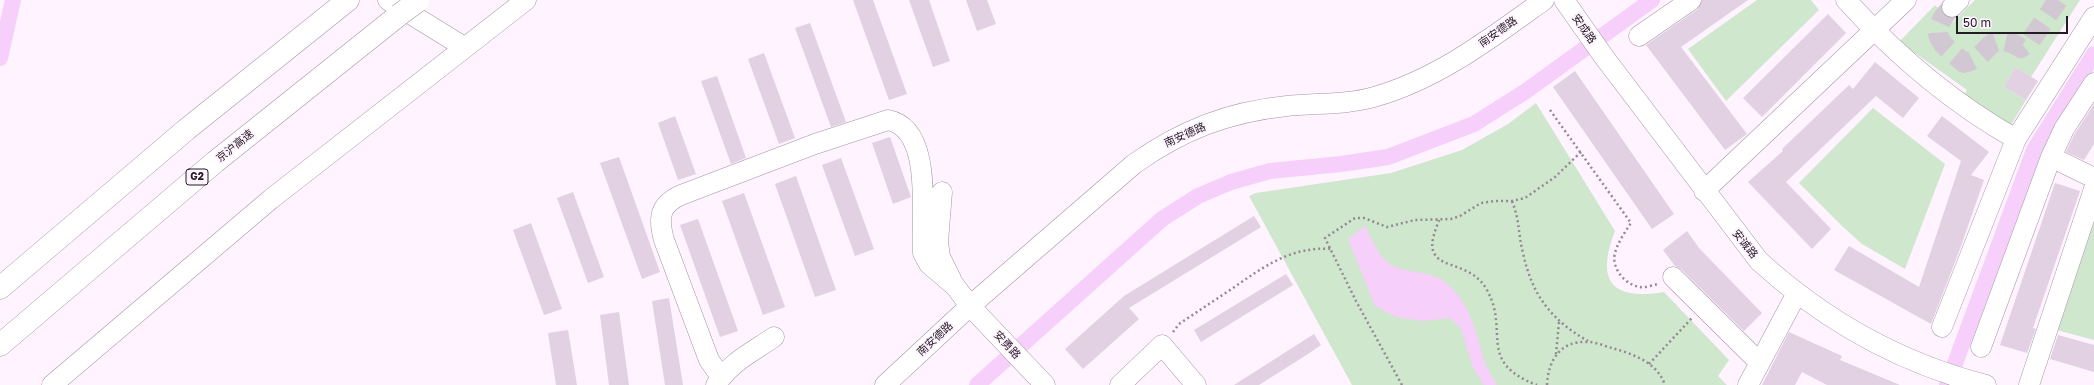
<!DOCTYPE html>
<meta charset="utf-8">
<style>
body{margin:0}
#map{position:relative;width:2094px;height:385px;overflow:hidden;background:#fef3ff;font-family:"Golos Text",sans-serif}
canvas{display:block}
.scale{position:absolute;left:1956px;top:16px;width:112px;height:18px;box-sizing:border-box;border:2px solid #231c23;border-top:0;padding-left:5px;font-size:12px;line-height:14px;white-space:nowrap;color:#231c23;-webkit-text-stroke:3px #fef3ff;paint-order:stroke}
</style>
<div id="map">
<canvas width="2094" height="385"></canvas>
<div class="scale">50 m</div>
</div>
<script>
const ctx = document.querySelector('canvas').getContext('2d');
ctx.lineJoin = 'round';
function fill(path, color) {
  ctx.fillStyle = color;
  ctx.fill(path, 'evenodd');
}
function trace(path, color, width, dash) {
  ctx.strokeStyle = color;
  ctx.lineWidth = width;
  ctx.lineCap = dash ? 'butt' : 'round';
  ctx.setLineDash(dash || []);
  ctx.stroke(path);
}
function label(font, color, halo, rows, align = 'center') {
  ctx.font = font + ' "Golos Text","Noto Sans SC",sans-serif';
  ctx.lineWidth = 4;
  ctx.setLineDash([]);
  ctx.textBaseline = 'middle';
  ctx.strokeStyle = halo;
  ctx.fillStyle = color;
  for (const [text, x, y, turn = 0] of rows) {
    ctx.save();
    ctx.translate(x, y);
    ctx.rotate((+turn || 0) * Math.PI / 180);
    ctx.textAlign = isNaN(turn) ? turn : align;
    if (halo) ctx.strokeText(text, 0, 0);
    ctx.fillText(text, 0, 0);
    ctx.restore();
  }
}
fill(new Path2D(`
 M1757 0H1811L1819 10 1726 101 1688 49Z
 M1975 0H2080L2031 77 2015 67 2004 87 2026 100 2008 130 1962 99 1967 90 1915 53 1910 59 1896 45 1935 5 1953 22Z
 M1536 103 1615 231C1596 280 1610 301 1664 292L1729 360 1718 376 1727 385H1352L1249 196 1256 193 1391 173 1462 150 1508 124Z
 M1873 108 1945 164 1905 269 1862 244 1842 226 1799 183Z
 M2094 211V340L2038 325 2071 231Z`), '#cfe7cc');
fill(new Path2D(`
 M1365 226C1370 236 1376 249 1383 258 1398 276 1428 268 1445 282 1471 302 1476 334 1485 363 1488 371 1493 378 1497 385H1484L1473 368 1461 329 1450 318 1423 321 1396 317 1375 306 1348 239Z`), '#f6cffa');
trace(new Path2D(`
 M0 58 13 0
 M977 385 1162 219 1198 196 1231 182 1270 171 1341 164 1388 157 1474 124 1526 91 1652 0
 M1947 385 2034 150 2094 54`), '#f6cffa', 16);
fill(new Path2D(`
 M853 0H873L907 94 889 100Z
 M909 0H929L950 61 933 67Z
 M966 0H987L996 24 977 31Z
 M1702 0H1748L1681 47 1747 134 1725 150 1646 45 1698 9Z
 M1828 14 1846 33 1762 117 1743 98Z
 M810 23 846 122 831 127 795 28Z
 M764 53 795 138 779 144 748 59Z
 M1875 62 1919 98 1903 118 1876 96 1786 182 1831 229 1812 249 1748 182 1783 151 1782 149 1849 85 1853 89Z
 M2015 67 2038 81 2026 100 2004 87Z
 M1575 71 1674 214 1652 229 1553 87Z
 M717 76 746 158 731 164 701 81Z
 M2094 104V144L2084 160 2066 152 2074 135Z
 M675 116 696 174 678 180 658 123Z
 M1942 116 1989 152 1971 175 1984 180 1960 249 1931 324 1834 270 1849 246 1919 287 1961 161 1927 136Z
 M890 137 911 197 893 204 872 143Z
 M619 157 660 272 642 279 600 163Z
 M841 158 874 249 855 256 822 165Z
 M796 176 836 290 815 297 775 184Z
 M2055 183 2080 191 2033 328 2036 329 2027 353 2000 345Z
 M573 192 604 277 588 283 557 198Z
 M744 193 785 307 763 315 722 201Z
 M1254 216 1261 227 1129 308 1139 319 1083 369 1065 349 1124 296Z
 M698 219 738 331 720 337 680 225Z
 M531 223 562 309 544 315 513 230Z
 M1687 231 1699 248 1762 313 1744 331 1681 269 1675 266 1663 250Z
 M1286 274 1293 285 1201 342 1194 330Z
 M669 298 683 385H665L652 301Z
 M619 312 629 385H609L600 315Z
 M568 330 577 385H556L548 333Z
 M1789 332 1842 356 1840 360 1900 385H1827L1802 372 1795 385H1762Z
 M1314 334 1321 345 1308 354 1259 385H1234Z
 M2058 335 2094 345V372L2050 359Z`), '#e2d0e3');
trace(new Path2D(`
 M1952 7C1925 35 1941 43 1964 63 1993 57 1985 27 2021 48L2031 40 2058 0`), '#d2c8d3', 20, [20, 10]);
const minor = new Path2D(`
 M388 0 464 47
 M1564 0 1604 57 1759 261C1825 321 1900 363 1986 385
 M1846 0C1895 54 1952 103 2016 139
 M1952 7 1959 0
 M1639 36 1691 0
 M2051 157 2094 178
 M1704 191 1906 0
 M942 192 938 242 940 257 951 279
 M1673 277 1759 362
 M1942 327 2016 139 2094 17
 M1981 347 2051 157 2064 129 2094 83
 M721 377 709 360 664 240C658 218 659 205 681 195L815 144 888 120C935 129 920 220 923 253L929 264 955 286 970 306 1045 385
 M52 385 271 199 526 0
 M716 385C729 363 754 351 774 337
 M885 385 970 306 1134 164C1182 130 1228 112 1287 106 1316 103 1346 105 1374 97 1438 79 1491 38 1544 0
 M1120 385 1162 345 1196 385
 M1748 385 1797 293
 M2029 385 2094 189`);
const highway = new Path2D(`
 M0 288 187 129 348 0
 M0 345 215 162 399 15`);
trace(minor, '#a493a6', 21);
trace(highway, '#a493a6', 23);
trace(new Path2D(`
 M1550 110 1631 223C1625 232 1618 242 1615 253 1611 268 1625 285 1640 287 1645 288 1653 285 1658 284
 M1512 201C1520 221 1518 234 1523 253 1532 295 1551 320 1588 341
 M1439 220C1436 229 1429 244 1434 253 1442 269 1472 263 1487 290 1510 331 1476 362 1537 385
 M1173 332 1179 324C1197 312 1215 300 1233 288 1263 267 1292 246 1331 249
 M1556 354 1559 322
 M1649 364 1692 318
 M1402 385 1356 301 1325 238 1355 218H1364L1387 227 1415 220 1451 219 1460 216 1481 203 1494 201H1512L1525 198 1555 177 1581 152
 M1547 385C1548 361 1560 340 1588 342 1596 342 1604 346 1612 348 1633 354 1657 362 1665 385`), '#938993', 2.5, [2, 3]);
trace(minor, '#fff', 20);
trace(highway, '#fff', 22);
const highwayBridge = new Path2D(`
 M399 15 418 1`);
trace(highwayBridge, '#a493a6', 23, []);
trace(highwayBridge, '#fff', 22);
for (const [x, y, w] of [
 [197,177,22]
]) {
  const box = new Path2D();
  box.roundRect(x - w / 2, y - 8, w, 16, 3);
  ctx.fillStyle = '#fef3ff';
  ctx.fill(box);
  trace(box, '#231c23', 1);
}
label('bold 10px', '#231c23', null, [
 ["G2",197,177]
]);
label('11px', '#231c23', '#fef3ff', [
 ["安成路",1584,29,55],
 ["南安德路",1498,32,-35],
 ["南安德路",1185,135,-24],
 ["京沪高速",235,146,-39],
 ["安诚路",1745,244,52],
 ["南安德路",935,339,-43],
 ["安勇路",1007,345,47]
]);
</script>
